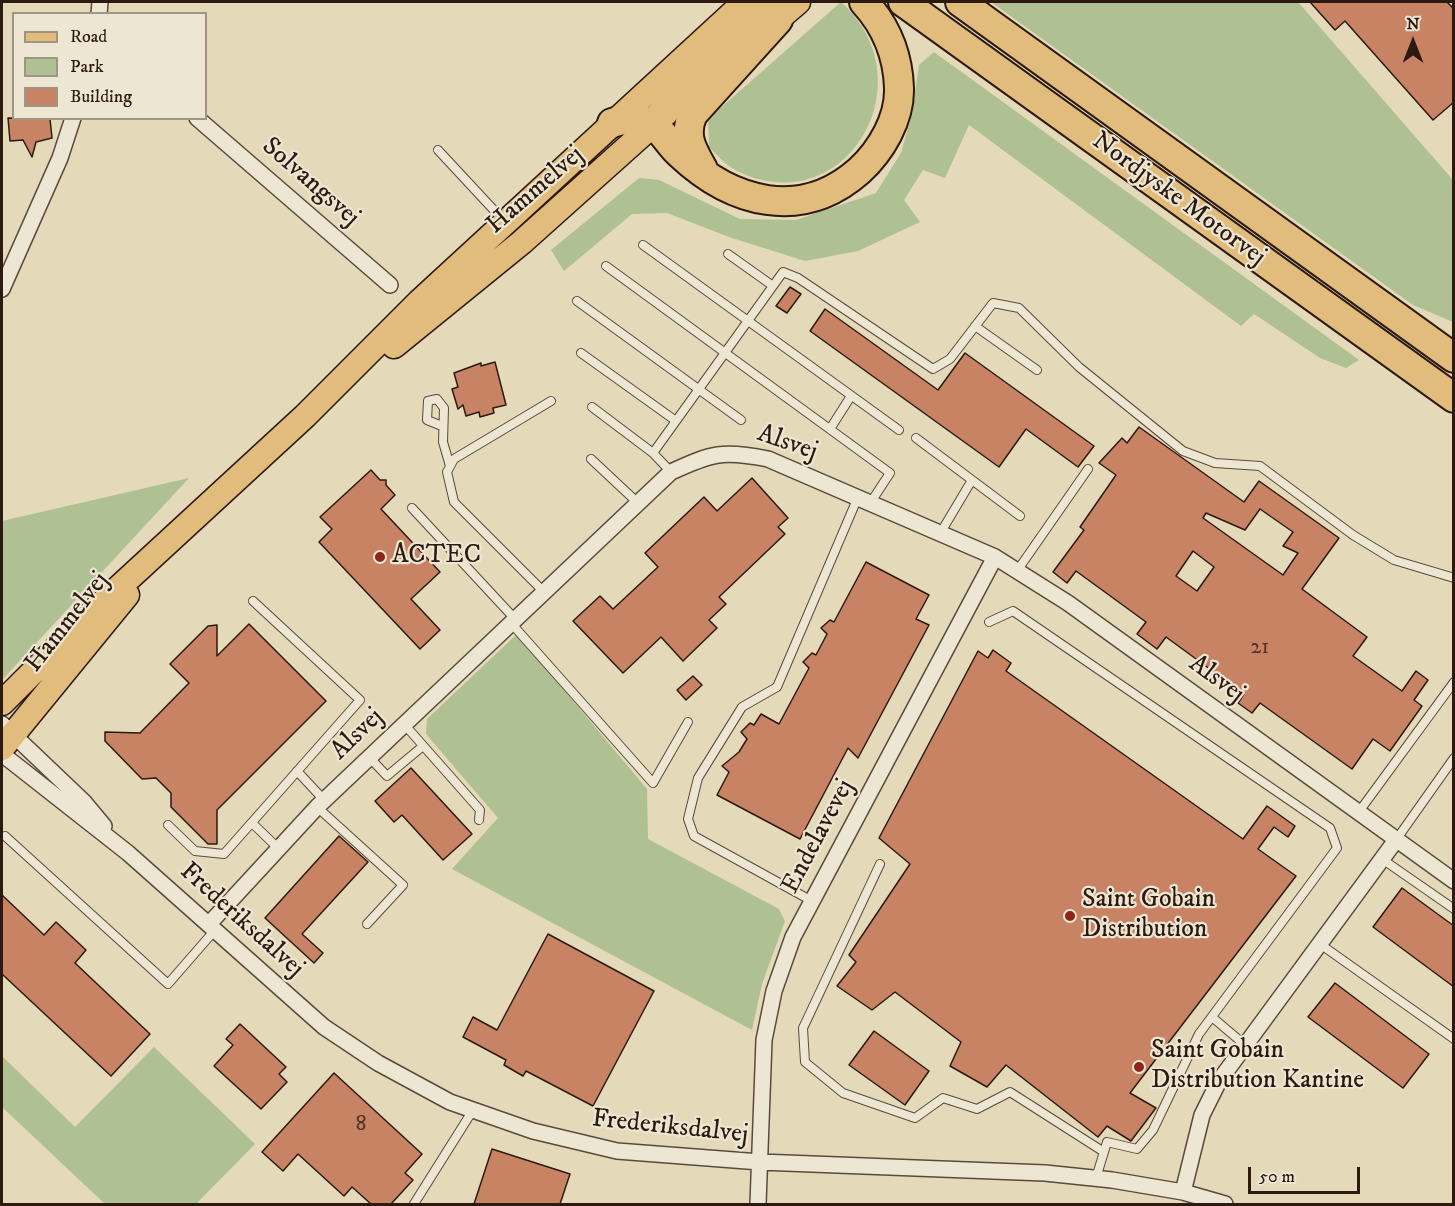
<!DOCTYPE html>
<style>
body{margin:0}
#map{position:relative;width:1455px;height:1206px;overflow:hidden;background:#e4d9b9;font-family:"IM FELL DW Pica",serif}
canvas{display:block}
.frame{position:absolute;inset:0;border:3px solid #2c1a11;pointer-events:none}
.legend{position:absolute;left:12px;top:12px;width:195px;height:108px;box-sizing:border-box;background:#ede6d2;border:2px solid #a09485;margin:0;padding:8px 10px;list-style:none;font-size:18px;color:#2c1a11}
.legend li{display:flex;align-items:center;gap:12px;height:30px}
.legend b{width:30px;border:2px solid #a09485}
.north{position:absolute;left:1383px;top:12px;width:60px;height:60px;-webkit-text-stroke:4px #ede6d2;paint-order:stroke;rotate:0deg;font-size:16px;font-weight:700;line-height:24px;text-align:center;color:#2c1a11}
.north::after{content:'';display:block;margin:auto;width:21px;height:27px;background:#2c1a11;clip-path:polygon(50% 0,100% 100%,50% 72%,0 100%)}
.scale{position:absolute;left:1248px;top:1167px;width:112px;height:27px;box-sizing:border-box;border:3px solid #2c1a11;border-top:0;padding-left:8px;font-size:18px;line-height:21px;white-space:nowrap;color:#2c1a11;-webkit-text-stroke:4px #ede6d2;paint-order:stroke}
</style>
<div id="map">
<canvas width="1455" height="1206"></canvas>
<div class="frame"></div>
<ul class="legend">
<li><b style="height:8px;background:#e2bc7c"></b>Road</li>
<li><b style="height:16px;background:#afc092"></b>Park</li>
<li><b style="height:16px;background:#c88364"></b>Building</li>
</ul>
<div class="north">N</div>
<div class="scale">50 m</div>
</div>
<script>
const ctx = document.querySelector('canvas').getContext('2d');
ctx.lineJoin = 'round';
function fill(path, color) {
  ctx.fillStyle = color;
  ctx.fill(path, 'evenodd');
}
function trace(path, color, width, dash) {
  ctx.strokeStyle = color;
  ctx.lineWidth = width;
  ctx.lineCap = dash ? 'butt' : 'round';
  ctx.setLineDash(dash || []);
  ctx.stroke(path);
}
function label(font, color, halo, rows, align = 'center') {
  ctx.font = font + ' "IM FELL DW Pica",serif';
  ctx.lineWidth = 4.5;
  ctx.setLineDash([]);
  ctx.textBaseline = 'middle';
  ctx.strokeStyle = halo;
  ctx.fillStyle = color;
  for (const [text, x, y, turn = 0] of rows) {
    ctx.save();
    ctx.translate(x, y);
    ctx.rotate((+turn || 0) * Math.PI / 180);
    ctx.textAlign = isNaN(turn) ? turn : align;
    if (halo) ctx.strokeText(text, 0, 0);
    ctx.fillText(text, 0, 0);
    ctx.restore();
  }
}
fill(new Path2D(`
 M841 2C929 81 846 224 737 171 727 166 717 155 709 147L708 119Z
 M991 2H1298L1453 180V322L1413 305Z
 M934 52 1359 360 1346 368 1320 358 1254 314 1241 326 969 125 945 178 923 170 904 200 920 222 858 251 805 261 729 237 667 213 632 214 564 271 551 250 639 178 659 180 740 219 796 220 876 193 901 153 912 114 919 65Z
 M189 478 2 680V521Z
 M517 634 647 789 648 839 779 909 785 921 762 984 752 1030 452 869 498 818 426 734 427 719Z
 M154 1047 255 1144 196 1204H105L2 1107V1056L75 1127Z`), '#afc092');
const building = new Path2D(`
 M1310 2H1447L1454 9V102L1433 120 1345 21 1335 30Z
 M8 118 50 119 52 138 36 142 32 157 23 140 10 141Z
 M790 287 801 294 787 313 776 306Z
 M825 309 938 390 965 353 1094 446 1078 467 1026 429 999 467 810 331Z
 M495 362 506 405 493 408 494 413 480 417 479 412 466 416 463 405 458 409 452 389 458 387 454 373 481 363V366Z
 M1139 427 1244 502 1259 481 1339 538 1302 589 1367 637 1353 656 1402 691 1416 671 1428 680 1414 700 1422 706 1390 751 1373 739 1352 769 1260 703 1252 713 1238 703 1244 694 1166 637 1157 649 1137 634 1146 622 1076 571 1067 583 1053 572 1084 530 1080 527 1116 475 1099 463 1122 438 1127 443ZM1260 509 1293 532 1283 546 1298 553 1283 575 1203 518 1206 513 1245 530ZM1193 551 1214 567 1197 591 1176 576Z
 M371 470 380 480H386V485L395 495 381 509 440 572 411 599 440 630 420 649 319 542 332 529 320 517Z
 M752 478 788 518 778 527 785 534 719 597 726 604 709 620 717 628 683 661 661 637 623 673 573 621 600 596 613 609 658 567 645 553 704 497 717 511Z
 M866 562 929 595 916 619 929 625 858 758 848 748 800 839 717 795 729 772 722 766 739 752 747 739 741 732 750 723 754 725 761 714 779 724 809 668 803 662 812 653 816 655 827 634 821 628 830 620 834 622Z
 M249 624 326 701 217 810V844H208L171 807V793L156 778 142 779 105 741V732L140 733 189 683 170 664 208 626 217 625V656Z
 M993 650 1011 663 1006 671 1243 839 1267 806 1295 826 1288 837 1274 827 1258 849 1296 876 1130 1093 1156 1108 1131 1141 1107 1126 1098 1137 1006 1065 987 1087 950 1066 961 1042 895 992 872 1010 837 986 856 962 849 955 910 864 879 838 978 651 988 658Z
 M693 676 702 685 686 700 677 690Z
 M411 768 472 834 443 860 402 815 394 822 375 801Z
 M339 836 368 862 302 934 323 953 314 963 265 918Z
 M1402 888 1454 926V987L1373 927Z
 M2 895 44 935 56 922 86 950 75 963 150 1034 111 1076 2 974Z
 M548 934 654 991 593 1106 526 1071 523 1076 504 1065 506 1060 463 1037 473 1017 497 1030Z
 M1335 983 1429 1054 1403 1088 1308 1017Z
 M240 1024 286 1067 279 1074 287 1082 261 1109 214 1066 233 1045 226 1039Z
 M874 1031 929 1071 905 1105 849 1065Z
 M334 1073 422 1154 405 1173 413 1180 391 1204H371L352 1187 344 1196 298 1154 283 1171 262 1152Z
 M492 1149 570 1174 560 1204H474Z`);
fill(building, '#c88364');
trace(building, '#2c1a11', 1.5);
const service = new Path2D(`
 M438 150 504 221
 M643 245 899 430
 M728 254 773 286
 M606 266 890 473 871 502
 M577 301 741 420
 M975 326 1037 370
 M581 353 676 421
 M592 407 653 453
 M442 426 427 420 428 401 437 399 444 408 443 442 450 466
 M830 429 851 396
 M916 438 1020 516
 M591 459 638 503
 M671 472 653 453 783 272 798 278 933 369 950 359 993 303 1019 308 1079 367 1183 451 1215 463 1260 466 1353 535 1394 560 1454 578
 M412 508 515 619
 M941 532 972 480
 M1017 571 1088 469
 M544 592 454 502 447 472 454 459 551 401
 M989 622 1013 611 1330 828 1337 848 1199 1034 1153 1130 1137 1149 1107 1142 1096 1178
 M511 623 653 783 688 722
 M404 724 480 810 479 820
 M369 757 387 776 423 746
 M297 771 324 800
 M317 807 403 885 367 924
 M1358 813 1454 682
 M252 823 278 848
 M168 825 195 851 224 854 360 700 253 601
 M5 836 168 984 215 930
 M1396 840 1454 758
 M1382 859 1454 909
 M880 864 803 1028 805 1062 843 1093 915 1118 943 1098 977 1109 1010 1092 1104 1152
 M812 901 694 836 688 819 698 778 742 707 777 687 858 497
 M1320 944 1454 1039
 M1212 1017 1245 1045
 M414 1204 473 1110`);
const minor = new Path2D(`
 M99 14 100 2
 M197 118 390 285
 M2 289 60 158 73 118
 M2 724 84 802 104 826
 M2 754 128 853 324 1027 378 1063 450 1102 533 1131 617 1151 760 1162 1045 1173 1112 1180 1183 1192 1225 1204
 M209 924 317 807 671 472C712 453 723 450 768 459L995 557 1068 603 1454 881
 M1183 1192 1202 1115 1219 1081 1396 840
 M758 1204 764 1040 774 991 793 937 995 557`);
const primary = new Path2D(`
 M764 31 798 2
 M394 346 522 242 666 113
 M2 703 102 603 305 416 419 302 745 2
 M2 748 127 595`);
const motorway = new Path2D(`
 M903 2 1454 398
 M960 2 1454 358
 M612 123C625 119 640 117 652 124 663 131 670 146 680 154 732 203 801 222 859 171 881 151 900 119 899 88 898 55 886 26 864 2
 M652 124 765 2
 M703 169C692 150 683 135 693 114L778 20`);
trace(service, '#5a4a3b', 10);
trace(minor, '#5a4a3b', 18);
trace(primary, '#2c1a11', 27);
trace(motorway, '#2c1a11', 32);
trace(service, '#ede6d2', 8);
trace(minor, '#ede6d2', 15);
trace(primary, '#e2bc7c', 24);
trace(motorway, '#e2bc7c', 28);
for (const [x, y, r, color] of [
 [380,557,6,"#8f2418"],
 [1070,916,6,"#8f2418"],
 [1139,1067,6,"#8f2418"]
]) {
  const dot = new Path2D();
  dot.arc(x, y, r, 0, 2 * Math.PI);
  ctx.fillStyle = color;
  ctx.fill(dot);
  trace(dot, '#ede6d2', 2);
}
label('22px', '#533426', null, [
 ["21",1260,648],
 ["8",361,1125]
]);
label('26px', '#2c1a11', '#ede6d2', [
 ["Solvangsvej",310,183,41],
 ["Hammelvej",536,191,-41],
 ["Nordjyske Motorvej",1178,200,36],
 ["Alsvej",787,444,19],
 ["Hammelvej",68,623,-52],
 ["Alsvej",1216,680,36],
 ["Alsvej",358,735,-44],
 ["Endelavevej",819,837,-62],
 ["Frederiksdalvej",241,921,42],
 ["Frederiksdalvej",670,1128,6]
]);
label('26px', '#2c1a11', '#ede6d2', [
 ["ACTEC",392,557],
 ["Saint Gobain",1082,901],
 ["Distribution",1082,931],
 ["Saint Gobain",1151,1052],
 ["Distribution Kantine",1151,1082]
], 'left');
</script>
